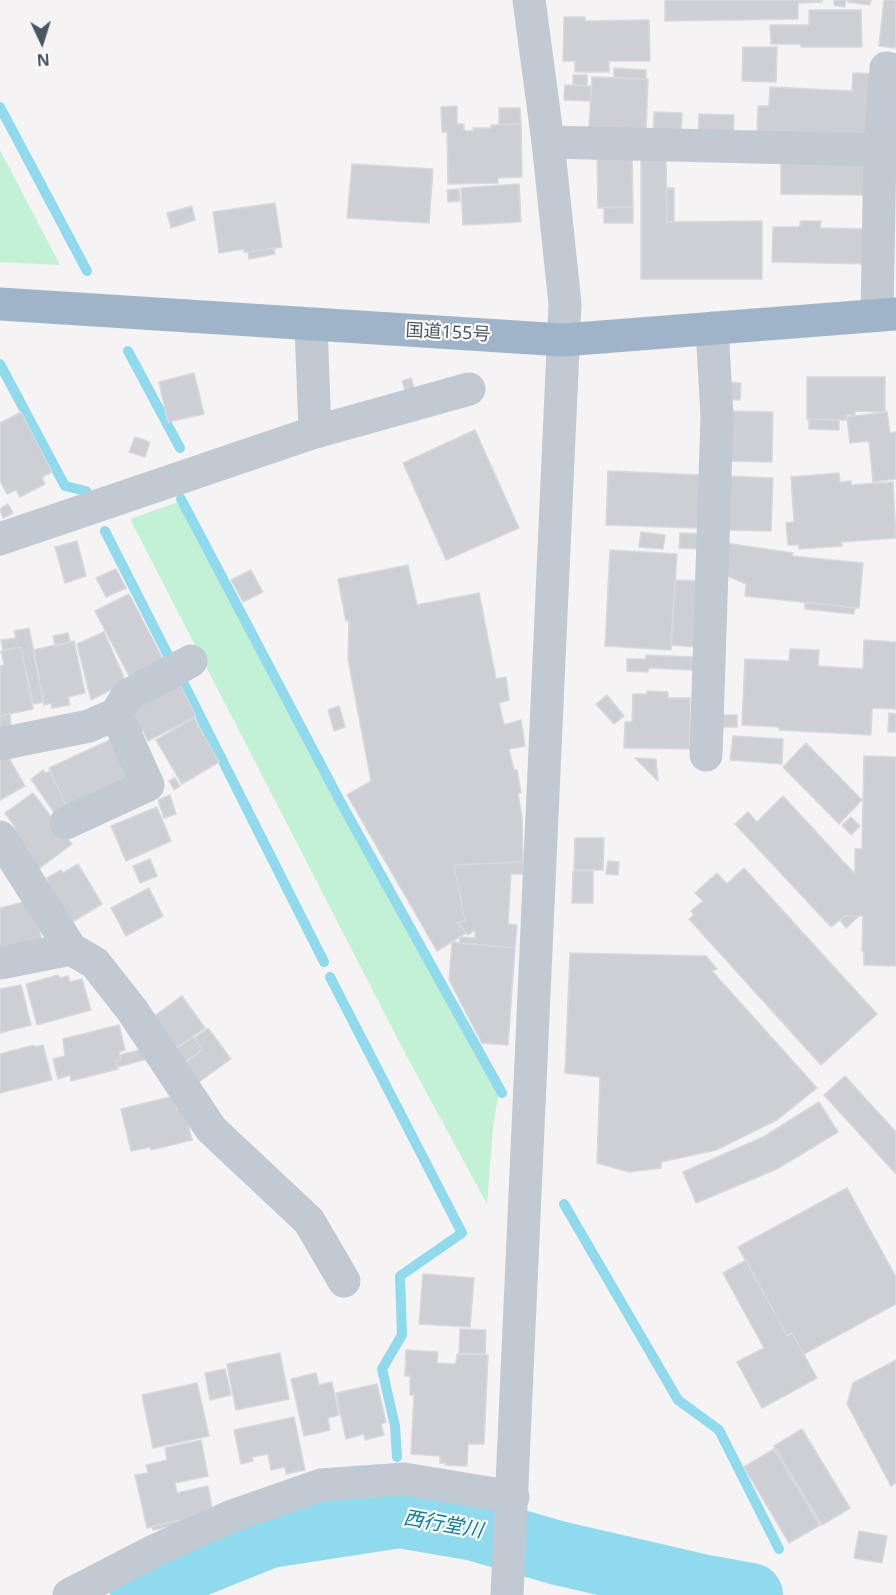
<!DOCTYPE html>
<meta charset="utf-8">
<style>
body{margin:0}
#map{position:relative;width:896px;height:1595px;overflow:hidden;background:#f5f3f3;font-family:"Noto Sans",sans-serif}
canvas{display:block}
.north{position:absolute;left:12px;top:12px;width:60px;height:60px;-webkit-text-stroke:4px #fff;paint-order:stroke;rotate:176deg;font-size:16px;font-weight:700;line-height:24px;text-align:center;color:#4a5661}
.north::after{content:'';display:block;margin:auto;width:21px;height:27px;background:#4a5661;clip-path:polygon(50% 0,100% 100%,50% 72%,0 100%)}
</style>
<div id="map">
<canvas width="896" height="1595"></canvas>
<div class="north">N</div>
</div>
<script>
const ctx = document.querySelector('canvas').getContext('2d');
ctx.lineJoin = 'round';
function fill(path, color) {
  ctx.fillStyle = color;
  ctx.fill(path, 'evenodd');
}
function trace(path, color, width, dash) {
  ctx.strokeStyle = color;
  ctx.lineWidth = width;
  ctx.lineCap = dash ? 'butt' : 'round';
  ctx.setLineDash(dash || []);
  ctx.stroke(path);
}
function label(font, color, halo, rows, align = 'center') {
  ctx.font = font + ' "Noto Sans","Noto Sans JP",sans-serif';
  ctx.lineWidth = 4.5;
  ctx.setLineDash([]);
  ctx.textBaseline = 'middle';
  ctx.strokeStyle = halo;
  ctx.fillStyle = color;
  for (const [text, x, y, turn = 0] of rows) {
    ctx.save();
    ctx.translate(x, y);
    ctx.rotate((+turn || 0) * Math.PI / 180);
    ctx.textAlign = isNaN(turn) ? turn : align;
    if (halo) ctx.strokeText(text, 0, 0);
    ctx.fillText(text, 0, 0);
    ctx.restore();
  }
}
fill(new Path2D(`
 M0 150 60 265 0 262Z
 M178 502 498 1096 493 1128 487 1204 405 1053 130 519Z`), '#c3f1d5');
trace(new Path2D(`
 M0 107 87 271
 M128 351 180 448
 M0 364 65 486 86 491
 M181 499 340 801 502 1093
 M105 531 169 657
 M183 682 324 962
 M330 977 462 1233 400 1276 402 1335 382 1369 395 1426 397 1457
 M564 1204 678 1400 719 1430 779 1549`), '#90daee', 10);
trace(new Path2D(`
 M142 1595 192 1567 269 1536 399 1516 475 1529 558 1553 701 1586 751 1595`), '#90daee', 64);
const building = new Path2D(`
 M665 0H822V2L798 3V19L665 21Z
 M834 0H846L845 7 834 5Z
 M848 0H871L870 5 848 2Z
 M884 0H896V48L879 46Z
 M809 10H861L862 47H801V44H771L770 25H809Z
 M564 17H585V21L649 20 650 61H609V72H575V61H563Z
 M743 47H777L776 82 742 81Z
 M614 68 646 70V79L614 78Z
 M853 73 878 74 874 139 757 135 758 106H769L770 87 852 91Z
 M573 75H587V86L573 85Z
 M592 77 648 79 646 131 589 128Z
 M565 85 591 86 590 101 564 100Z
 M457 106V124H464V131H474L473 128H491V125L521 124 522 177 498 178V183L448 184 447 132H442L441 107Z
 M499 108H520L521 124 499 125Z
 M654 112 682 113 681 137 653 136Z
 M699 114 734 115 733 140 698 138Z
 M632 153 633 207 598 208 597 154Z
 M641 154H666L667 222 762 221V279H641Z
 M781 158 865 159V195L781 194Z
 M352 164 433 169 429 223 347 218Z
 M519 184 521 222 463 225 461 188Z
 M666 188H674V222H667Z
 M459 189 460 201 448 202 447 190Z
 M275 203 282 247 248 252H244V249L219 253 213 212Z
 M192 206 195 220 171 228 167 213Z
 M604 207H633V223H604Z
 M800 221H821L820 228 872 229 871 264 772 262 773 227H800Z
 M274 248 275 254 249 259 248 252Z
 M194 373 204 414 168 422 159 382Z
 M807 377H885V412L855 411V415H846V420L807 419Z
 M411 378 415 390 406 393 402 381Z
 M726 382 741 383 740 400 725 399Z
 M729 411 773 412 772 462 729 461Z
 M21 412 52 472 42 477 45 484 20 497 16 490 7 494 0 481V423Z
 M887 412 890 433 896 432V479L873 482 869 441 850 443 847 417Z
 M809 419 839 420V430L809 429Z
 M475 430 519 528 446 560 403 463Z
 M135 437 150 442 145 457 129 452Z
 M608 471 700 475 698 528 606 525Z
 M839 473 840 482 851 481V485L893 482 896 538 841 542 842 546 799 549V545H788L786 523 794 522 791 477Z
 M727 476 773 478 771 531 725 530Z
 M8 504 13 513 3 518 0 509Z
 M641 532 665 535 663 549 639 547Z
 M680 533 702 534 701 549 679 548Z
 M77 541 86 576 65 583 55 547Z
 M725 543 793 553 792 556 863 563 859 608 745 596 746 584 721 573Z
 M610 550 677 554 671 650 605 646Z
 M408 565 417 605 479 593 496 679 506 677 509 700 499 703 504 725 521 720 525 746 509 749 514 770H517L521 793H518L522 817 523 862 454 865 465 921 457 922 466 933 437 951 347 795 371 781 348 659 349 620 346 621 338 579Z
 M116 569 126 588 106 597 96 578Z
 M251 570 263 592 243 602 231 580Z
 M675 580 699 581 696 647 671 645Z
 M129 594 164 661 130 678 95 611Z
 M805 602 855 608 854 614 805 609Z
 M29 628 44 702 33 704 21 647 3 650 1 640 16 638 14 631Z
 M104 632 126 682 91 700 77 644Z
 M68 633 70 642 55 646 53 636Z
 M864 640 896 642V709L872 708 871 735 779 730V727L742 725 745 659 789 661 790 649 819 650 818 666 863 669Z
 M74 641 85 693 68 697 70 705 52 708 51 703 44 705 33 650Z
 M21 647 33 709 0 716V666L4 665 1 651Z
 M646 655 693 657V670L649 668 648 672 627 671V659H646Z
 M176 677 196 716 148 741 143 731 140 732 130 705Z
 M647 691 668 692V698H690V749L624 748 625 722H632L633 694H647Z
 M607 695 624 716 614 724 596 704Z
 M339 706 345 727 334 731 328 710Z
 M889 713 896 714V732H888Z
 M10 714 11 729 0 730V716Z
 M723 715H737V727H723Z
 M194 718 219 762 182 784 156 740Z
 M733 736 783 739 782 764 730 760Z
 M114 738 135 781 69 812 49 768Z
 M806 743 862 800 839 824 783 767Z
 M6 753 25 786 0 800V756Z
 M864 756 896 757V966L864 965V951H862L863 916H845L831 927 735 824 748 812 757 822 783 796 855 874V849H862Z
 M635 758 656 759 658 781Z
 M43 770 45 773 50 771 68 810 57 817 31 779Z
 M175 778 180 786 174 790 169 781Z
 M33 793 72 844 36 871 7 833 15 827 5 813Z
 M170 795 176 814 164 818 158 800Z
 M157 807 171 841 126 861 111 826Z
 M851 817 860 826 851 835 842 825Z
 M575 838H604L603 870H574Z
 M150 859 157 876 140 883 133 866Z
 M608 861 619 862 618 875 606 874Z
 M523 862V874H511L508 924 517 925 515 948 459 943 460 937 475 938V930L468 935 457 922 465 921 454 865Z
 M78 864 102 904 69 924 47 884 49 883 47 878 61 870 63 873Z
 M744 868 877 1014 821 1065 689 919 694 915 691 911 703 901 695 893 717 873 727 884Z
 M573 871H593V903H572Z
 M149 888 163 916 126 936 111 908Z
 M31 900 33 904 42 941 0 951V908Z
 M845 916H859L846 928 840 920Z
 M452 942 515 948 508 1045 482 1043 449 980Z
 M570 953 706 956 717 969 712 971 817 1088 777 1120 716 1150 661 1162V1168L629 1172 597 1163 600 1077 565 1073Z
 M58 975 60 978 68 976 70 982 82 979 91 1010 37 1025 26 984Z
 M21 985 31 1025 0 1033V989Z
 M182 996 205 1028 173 1050 150 1019Z
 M119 1025 125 1050 119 1052 121 1060 116 1061 118 1069 71 1081 70 1075 58 1079 53 1059 65 1056 63 1039Z
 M208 1028 231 1059 196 1084 182 1065 203 1049 194 1038Z
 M193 1037 203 1049 181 1065 171 1053Z
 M34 1045 35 1047 43 1045 52 1080 0 1093V1054Z
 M144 1049 147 1059 118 1067 116 1061 121 1060 120 1055Z
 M845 1076 896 1132V1174L824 1095Z
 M174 1096 177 1110 181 1109 186 1116 192 1140 151 1150 150 1147 131 1151 121 1109Z
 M819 1102 838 1132 777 1169 696 1203 683 1172 763 1137Z
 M847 1188 896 1277V1304L804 1354 792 1333 787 1336 738 1247Z
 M746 1260 787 1336 792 1333 817 1378 762 1408 737 1362 764 1348 723 1273Z
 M423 1274 474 1278 470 1327 419 1324Z
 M460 1329 486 1330 485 1354 459 1353Z
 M406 1350 438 1352 437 1363 456 1364 457 1354 488 1355 484 1444H468L467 1466 445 1465V1463H440V1456L411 1454 414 1395H410V1376H405Z
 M280 1353 289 1399 236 1410 227 1364Z
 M896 1360V1483L891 1486 847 1404 853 1383Z
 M225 1369 231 1395 210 1400 205 1373Z
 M316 1373 319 1385 332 1382 339 1415 328 1418 330 1430 304 1436 291 1379Z
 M197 1383 209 1436 153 1448 142 1395Z
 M377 1384 386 1422 381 1424 384 1435 365 1440 364 1434 346 1439 336 1393Z
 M294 1417 305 1470 286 1474 285 1467 271 1470 268 1454 252 1457 253 1461 241 1464 234 1430Z
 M802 1429 850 1508 822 1525 774 1446Z
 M201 1440 208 1476 175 1483 177 1493 208 1486 213 1514 181 1524 180 1520 147 1528 135 1475 148 1473 146 1465 167 1460 165 1448Z
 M774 1449 820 1525 789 1543 744 1467Z
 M180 1520 181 1524 153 1530 152 1526Z
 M859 1531 887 1536 882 1563 854 1558Z`);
fill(building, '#cdcfd5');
trace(building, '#d7d9de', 1.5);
trace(new Path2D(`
 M548 142 880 150
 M877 315 880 150 886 68 896 70
 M315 432 469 389
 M0 539 315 432 311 325
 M0 744 89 726 116 714 127 696 191 661
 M706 755 717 416 712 328
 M66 823 148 785 116 714
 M0 837 71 949 95 963 132 1010 211 1129 309 1221 344 1281
 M0 963 71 949
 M69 1595 154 1551 232 1516 321 1485 404 1479 513 1497`), '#c1cad2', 33);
trace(new Path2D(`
 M507 1595 565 304 548 142 529 0`), '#c1cad2', 33);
trace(new Path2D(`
 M0 304 563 340 896 314`), '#9fb4c9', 33);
label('18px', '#4a5661', '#fff', [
 ["国道155号",448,333,3]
]);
label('italic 20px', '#0c7c9b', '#fff', [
 ["西行堂川",443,1525,10]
]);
</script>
